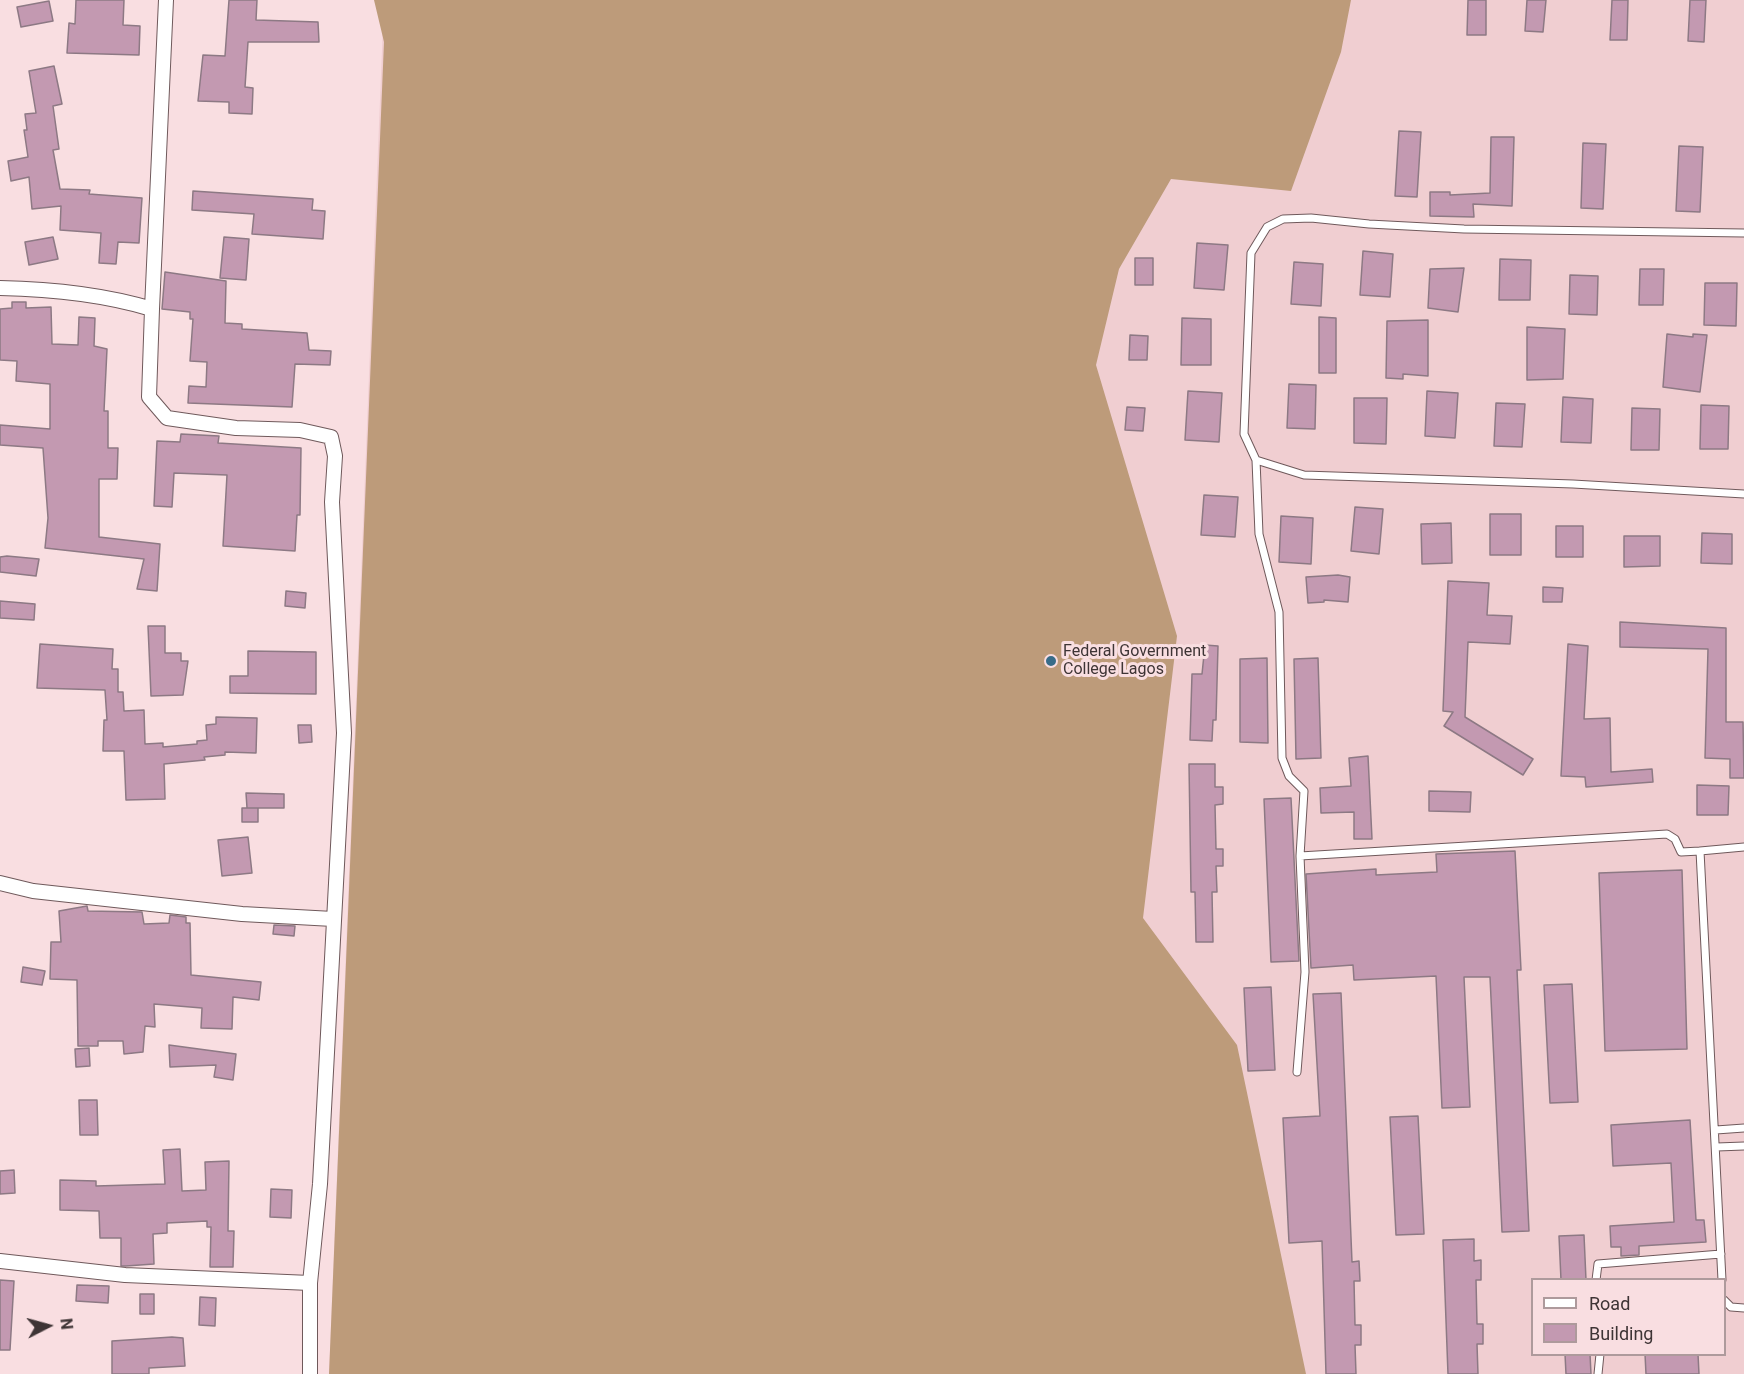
<!DOCTYPE html>
<style>
body{margin:0}
#map{position:relative;width:1744px;height:1374px;overflow:hidden;background:#f9dee1;font-family:Roboto,sans-serif}
canvas{display:block}
.legend{position:absolute;left:1531px;top:1278px;width:195px;height:78px;box-sizing:border-box;background:#f9dee1;border:2px solid #ae9a9c;margin:0;padding:8px 10px;list-style:none;font-size:18px;color:#3e3435}
.legend li{display:flex;align-items:center;gap:12px;height:30px}
.legend b{width:30px;border:2px solid #ae9a9c}
.north{position:absolute;left:18px;top:1296px;width:60px;height:60px;-webkit-text-stroke:4px #f9dee1;paint-order:stroke;rotate:84deg;font-size:16px;font-weight:700;line-height:24px;text-align:center;color:#3e3435}
.north::after{content:'';display:block;margin:auto;width:21px;height:27px;background:#3e3435;clip-path:polygon(50% 0,100% 100%,50% 72%,0 100%)}
</style>
<div id="map">
<canvas width="1744" height="1374"></canvas>
<ul class="legend">
<li><b style="height:8px;background:#fff"></b>Road</li>
<li><b style="height:16px;background:#c399b1"></b>Building</li>
</ul>
<div class="north">N</div>
</div>
<script>
const ctx = document.querySelector('canvas').getContext('2d');
ctx.lineJoin = 'round';
function fill(path, color) {
  ctx.fillStyle = color;
  ctx.fill(path, 'evenodd');
}
function trace(path, color, width, dash) {
  ctx.strokeStyle = color;
  ctx.lineWidth = width;
  ctx.lineCap = dash ? 'butt' : 'round';
  ctx.setLineDash(dash || []);
  ctx.stroke(path);
}
function label(font, color, halo, rows, align = 'center') {
  ctx.font = font + ' Roboto,sans-serif';
  ctx.lineWidth = 6;
  ctx.setLineDash([]);
  ctx.textBaseline = 'middle';
  ctx.strokeStyle = halo;
  ctx.fillStyle = color;
  for (const [text, x, y, turn = 0] of rows) {
    ctx.save();
    ctx.translate(x, y);
    ctx.rotate((+turn || 0) * Math.PI / 180);
    ctx.textAlign = isNaN(turn) ? turn : align;
    if (halo) ctx.strokeText(text, 0, 0);
    ctx.fillText(text, 0, 0);
    ctx.restore();
  }
}
fill(new Path2D(`
 M384 0H1744V1374H329ZM1532 1280H1724V1354H1532Z`), '#f0ced1');
fill(new Path2D(`
 M374 0H1351L1341 52 1291 191 1171 179 1119 269 1096 365 1177 636 1143 918 1237 1045 1306 1374H329L384 42Z`), '#bd9b7a');
const building = new Path2D(`
 M76 0H124L123 25 140 26 139 55 67 53 69 23 75 24Z
 M229 0H257L256 20 318 22 319 42H248L245 87 253 88 252 114 229 113V102L198 101 203 55 225 56Z
 M1468 0H1486V35H1467Z
 M1527 0H1546L1543 32 1525 31Z
 M1612 0H1628L1627 40H1610Z
 M1690 0H1706L1704 42 1688 41Z
 M49 1 53 21 21 27 17 7Z
 M54 66 62 104 53 106 59 149 53 150 60 189 90 190 89 194 142 198 139 243 118 242 116 264 99 263 101 233 60 230 61 206 32 209 29 177 11 181 8 161 28 157 24 130H27L25 114 36 113 29 71Z
 M1399 131 1421 132 1417 197 1395 196Z
 M1491 137H1514L1512 206 1473 204 1474 217 1430 216V192H1450V195L1490 193Z
 M1583 143 1606 144 1603 209 1581 208Z
 M1679 146 1703 147 1700 212 1676 211Z
 M193 191 313 199 312 210 325 211 323 239 252 234 254 214 192 210Z
 M53 237 58 259 29 265 25 242Z
 M224 237 249 239 246 280 220 278Z
 M1197 243 1228 245 1224 290 1194 288Z
 M1363 251 1393 254 1390 297 1360 295Z
 M1135 258H1153V285H1135Z
 M1500 259 1531 260 1530 300H1499Z
 M1294 262 1323 264 1321 306 1291 304Z
 M1464 268 1458 312 1428 308 1430 269Z
 M1640 269H1664L1663 305H1639Z
 M165 272 226 281 225 323 242 324V329L307 333 309 350 331 351 330 365 295 364 292 407 188 403 189 386 206 387 207 362 190 361 193 319H190V312L162 309Z
 M1570 275 1598 276 1597 315 1569 314Z
 M1705 283H1737L1736 326 1704 325Z
 M12 302H26V308L51 307 52 344 78 345 79 317 95 318 94 346 107 349 104 411H108V448H118L117 479H99V537L160 544 157 591 137 589 144 559 45 548 48 518 43 448 0 445V425L50 429V384L16 381 17 361 0 360V309L12 308Z
 M1319 317 1336 318V373H1319Z
 M1182 318 1211 319V365H1181Z
 M1428 320V376L1403 374V379L1386 378 1387 321Z
 M1527 327 1565 329 1563 379 1527 380Z
 M1667 334 1693 337V334L1707 335 1700 392 1663 387Z
 M1130 335 1148 336 1147 360H1129Z
 M1289 384 1316 385 1315 429 1287 428Z
 M1188 391 1222 393 1219 442 1185 440Z
 M1427 391 1458 393 1455 438 1425 436Z
 M1563 397 1593 399 1591 443 1561 442Z
 M1354 398H1387L1386 444 1354 443Z
 M1496 403 1525 404 1522 447 1494 446Z
 M1701 405 1729 406 1728 449H1700Z
 M1127 407 1145 408 1143 431 1125 430Z
 M1632 408 1660 409 1659 450H1631Z
 M181 434 219 436 218 443 301 448 300 515H297L295 551 223 546 227 475 174 473 172 507 154 506 157 441 180 442Z
 M1204 495 1238 497 1235 537 1201 535Z
 M1355 507 1383 509 1379 554 1351 551Z
 M1490 514H1521V555H1490Z
 M1281 516 1313 518 1311 564 1279 562Z
 M1451 523 1452 563 1422 564 1421 524Z
 M1556 526H1583V557H1556Z
 M1702 533 1732 534V564L1701 563Z
 M1624 536H1660V566L1624 567Z
 M7 556 39 559 36 576 0 572V557Z
 M1338 575 1350 577 1348 602 1324 600V602L1308 603 1306 577Z
 M1448 581 1489 583 1487 615 1512 616 1510 644 1468 642 1465 717 1533 759 1523 775 1444 726 1453 712 1443 711Z
 M1543 587 1563 588 1562 602H1543Z
 M286 591 306 593 305 608 285 606Z
 M0 601 35 604 34 620 0 618Z
 M1620 622 1726 628V722H1743L1744 778H1730V759L1705 758 1708 649 1620 647Z
 M148 626H165V653H181V661H188L183 695 151 696Z
 M40 644 113 649 112 669H118V692H123L124 711 144 710 145 744 163 743V747L197 744V741L207 740 206 725 216 724V717L257 718 256 753 225 752V755L204 757 205 760 164 764 165 799 126 800 124 751H103L104 720H107L105 690 37 688Z
 M1568 644 1588 646 1584 719 1610 718 1611 772 1652 769 1653 782 1586 787 1585 777 1561 776Z
 M1205 645 1218 646 1216 720H1213L1212 741 1190 740 1192 674H1202Z
 M248 651 316 652V694L230 693V676H248Z
 M1267 658 1268 743 1240 742V659Z
 M1318 658 1321 758 1296 759 1294 659Z
 M298 725H311L312 742 299 743Z
 M1368 756 1372 839H1354V812L1321 813 1320 788 1351 786 1349 758Z
 M1189 764H1215V787H1223V804L1215 805 1216 849H1223V866H1216L1217 892H1212L1213 942H1196L1195 892H1191Z
 M1697 785 1729 786 1728 815H1697Z
 M1429 791 1471 792 1470 812 1429 811Z
 M246 793 284 794V808H247Z
 M1291 798 1299 961 1271 962 1264 799Z
 M242 808H258V822H242Z
 M248 837 252 873 222 876 218 840Z
 M1515 851 1521 970H1517L1529 1231 1502 1232 1490 977H1464L1470 1107 1442 1108 1436 976 1354 980 1353 965 1311 968 1306 874 1376 869V875L1437 872 1436 854Z
 M1682 870 1687 1049 1605 1051 1599 873Z
 M87 906 88 911 142 912 144 924 169 923 170 915 186 917V923H190L191 975 261 982 259 1000 233 997 232 1029 201 1028 202 1008 154 1004 155 1027 145 1026 143 1052 124 1054 123 1041H98V1046H78L77 980 50 979 51 942H61L59 911Z
 M274 925 295 926 294 936 273 934Z
 M23 967 45 971 42 985 21 982Z
 M1572 984 1578 1102 1550 1103 1544 985Z
 M1271 987 1275 1070 1248 1071 1244 988Z
 M1341 993 1352 1262 1359 1261 1360 1281H1354L1355 1325H1361V1345H1355L1356 1374H1326L1322 1241 1289 1243 1283 1118 1320 1116 1313 994Z
 M169 1045 236 1054 233 1080 214 1077 216 1065 170 1067Z
 M89 1048 90 1066 76 1067 75 1049Z
 M79 1100H97L98 1135H80Z
 M1418 1116 1424 1234 1396 1235 1390 1117Z
 M1690 1120 1696 1220H1704L1706 1242 1639 1246V1255L1621 1256V1247H1611L1610 1226 1674 1222 1671 1163 1613 1166 1611 1125Z
 M180 1149 182 1191 206 1190 205 1162 229 1161 228 1231H234L233 1267H210L211 1227H207V1221L167 1223V1233L153 1234 154 1264 126 1266H121V1238H100L99 1211 60 1210V1180L96 1181V1186L165 1184 163 1150Z
 M14 1170 15 1193 0 1194V1171Z
 M271 1189 292 1190 291 1218 270 1217Z
 M1584 1235 1586 1280H1561L1559 1236Z
 M1474 1239V1261L1481 1260V1280H1476L1477 1324H1483V1344H1477L1478 1374H1448L1443 1240Z
 M0 1280 14 1281 10 1350H0Z
 M77 1285 109 1286 108 1303 76 1301Z
 M140 1294H154V1314H140Z
 M200 1297 216 1298 215 1326 199 1325Z
 M172 1337 183 1338 185 1366 149 1368V1374H112V1341Z
 M1565 1354H1590L1591 1374H1566Z
 M1645 1354H1698L1699 1374H1646Z`);
fill(building, '#c399b1');
trace(building, '#8d7984', 1.5);
const service = new Path2D(`
 M1744 233 1464 229 1369 224 1311 218 1283 219 1267 227 1251 253 1244 434 1256 460 1304 475 1573 484 1744 494
 M1256 460 1259 534 1279 612 1282 758 1289 776 1304 791 1300 856 1305 972 1297 1072
 M1300 856 1667 834 1675 839 1681 852 1700 851
 M1716 1130 1744 1128
 M1717 1147 1744 1146
 M1596 1280 1598 1264 1721 1254
 M1722 1280 1700 851 1744 847
 M1724 1300 1731 1307 1744 1308
 M1598 1374 1600 1354`);
const minor = new Path2D(`
 M0 288C52 289 102 294 152 309L149 397 167 418 236 428 300 430 331 437 335 456 332 502 344 733 320 1184 310 1283V1374
 M152 309 166 0
 M0 883 33 891 242 914 333 919
 M0 1261 125 1275 310 1283`);
trace(service, '#6f595b', 9);
trace(minor, '#6f595b', 16);
trace(service, '#fff', 7);
trace(minor, '#fff', 14);
for (const [x, y, r, color] of [
 [1051,661,6,"#386c89"]
]) {
  const dot = new Path2D();
  dot.arc(x, y, r, 0, 2 * Math.PI);
  ctx.fillStyle = color;
  ctx.fill(dot);
  trace(dot, '#f9dee1', 2);
}
label('16px', '#3e3435', '#f9dee1', [
 ["Federal Government",1063,652],
 ["College Lagos",1063,670]
], 'left');
</script>
